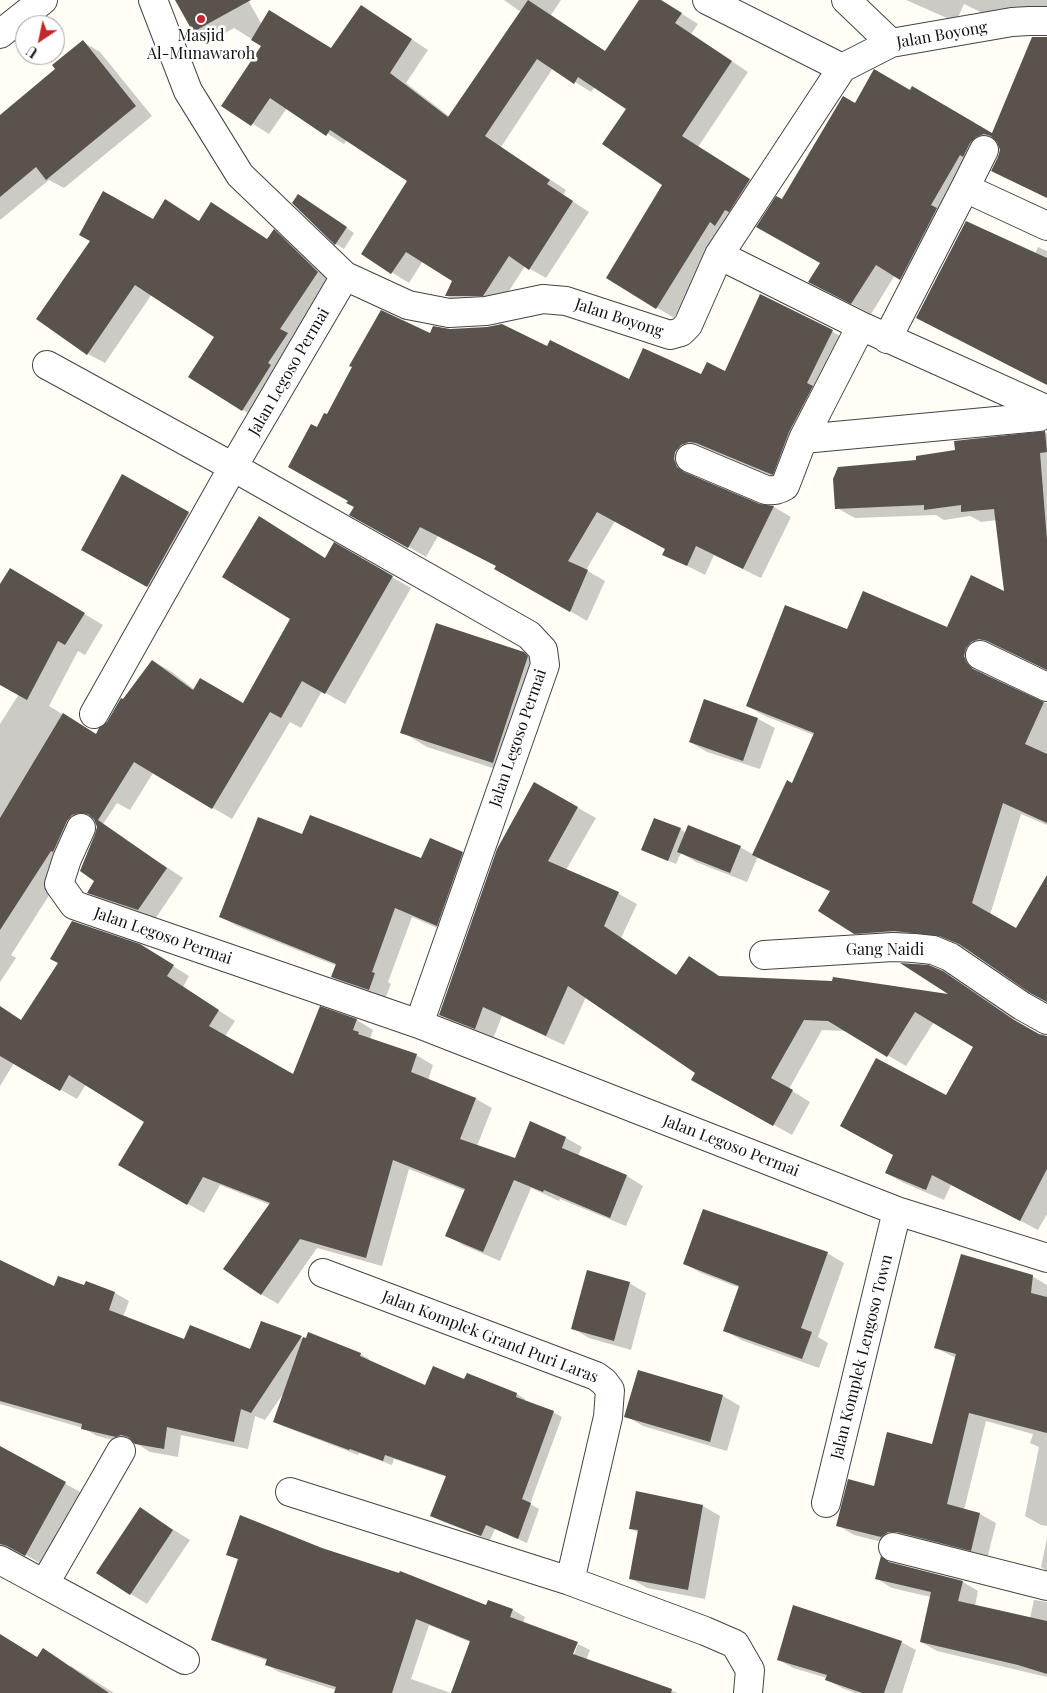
<!DOCTYPE html>
<style>
body{margin:0}
#map{position:relative;width:1047px;height:1693px;overflow:hidden;background:#fffdf5;font-family:"Playfair Display",serif}
canvas{display:block}
.north{position:absolute;left:15px;top:15px;width:50px;height:50px;box-sizing:border-box;background:#fff;border:1px solid #a0a0a0;border-radius:50%;rotate:214deg;font-size:14px;font-weight:700;line-height:20px;text-align:center;color:#111}
.north::after{content:'';display:block;margin:auto;width:18px;height:22px;background:#c4262e;clip-path:polygon(50% 0,100% 100%,50% 72%,0 100%)}
</style>
<div id="map">
<canvas width="1047" height="1693"></canvas>
<div class="north">U</div>
</div>
<script>
const ctx = document.querySelector('canvas').getContext('2d');
ctx.lineJoin = 'round';
function fill(path, color) {
  ctx.fillStyle = color;
  ctx.fill(path, 'evenodd');
}
function trace(path, color, width, dash) {
  ctx.strokeStyle = color;
  ctx.lineWidth = width;
  ctx.lineCap = dash ? 'butt' : 'round';
  ctx.setLineDash(dash || []);
  ctx.stroke(path);
}
function label(font, color, halo, rows, align = 'center') {
  ctx.font = font + ' "Playfair Display",serif';
  ctx.lineWidth = 5;
  ctx.setLineDash([]);
  ctx.textBaseline = 'middle';
  ctx.strokeStyle = halo;
  ctx.fillStyle = color;
  for (const [text, x, y, turn = 0] of rows) {
    ctx.save();
    ctx.translate(x, y);
    ctx.rotate((+turn || 0) * Math.PI / 180);
    ctx.textAlign = isNaN(turn) ? turn : align;
    if (halo) ctx.strokeText(text, 0, 0);
    ctx.fillText(text, 0, 0);
    ctx.restore();
  }
}
fill(new Path2D(`
 M177 0H248L262 25 332 50 361 6 428 50 406 83 450 117 521 12 504 0H561L551 15 606 52 640 0H660L698 24 691 34 748 72 698 147 766 190 727 231 674 318 607 277 664 185 627 109 595 87 591 92 553 68 501 147 566 190 563 195 589 212 546 278 525 266 500 305H464L447 296 453 281 423 261 409 283 362 254 409 180 347 140 344 144 287 108 269 134 223 105 263 46 234 28 211 41 194 31Z
 M906 0H1047V16L1001 22 964 4 956 22Z
 M1047 38V197L999 157 1000 146 994 148 920 290 895 275 871 314 829 292 822 263 782 201 855 104 910 91 993 134Z
 M83 42 100 52 152 116 64 188 49 180 0 220V116L57 69Z
 M306 201 354 233 344 249 336 244 293 203Z
 M153 221 200 222 268 240 274 231 291 241 334 282 259 420 190 377 216 337 152 294 105 363 88 354Z
 M1038 247 1047 251V384L1035 254Z
 M761 295 850 341 790 484 714 453 707 452 692 470 695 478 760 506 774 507 791 517 761 578 714 555 705 575 664 554 667 549 615 521 586 570 605 581 587 621 496 568 497 566 438 536 426 557 351 514 355 507 349 500 318 429 327 416 431 335 547 348 630 380 726 373Z
 M1045 432 1047 434V670L1006 651 997 649 982 668 985 675 1040 702 1047 703V825L1021 814 990 915 1017 930 1047 918V1001L971 951 958 945 935 942 873 944 855 933 831 892 758 856 747 882 696 862 681 853 676 864 643 850 680 829 686 833 689 827 740 847 754 855 793 784 814 735 765 716 747 706 848 631 948 628 1006 593 997 520 981 522 970 516 944 520 936 515 855 518 837 508 918 461 956 451Z
 M123 476 213 527 172 600 82 549Z
 M334 544 411 588 345 704 322 691 301 728 290 722 232 819 153 773 130 810 117 803 103 824 99 823 92 826 71 861 11 955 16 958 0 982V724L19 694 0 684V587L29 581 103 625 85 655 78 651 49 706 96 735 108 723 153 661 172 672 195 690 243 705Z
 M523 653 549 668 518 776 427 747 402 732Z
 M704 700 758 719 775 728 760 769 707 752 690 742Z
 M535 784 596 818 566 870 619 894 637 904 621 938 677 975 689 957 722 978 953 996 942 972 961 983 1029 1029 1039 1035 1047 1037V1214L1038 1230 951 1185 944 1200 904 1183 886 1173 947 1097 975 1046 934 1022 906 1066 846 1031 822 1030 789 1089 810 1102 792 1135 693 1080 697 1073 586 997 564 1045 502 1016 493 1039 458 1025 440 1014Z
 M303 836 422 859 462 853 479 862 453 935 412 917 388 982 391 984 385 999 349 986 332 977 337 966 237 926 221 917Z
 M121 837 183 878 155 919 106 902 89 893Z
 M157 956 189 976 183 987 235 1021 225 1036 294 1076 320 1008 357 1020 373 1030 370 1039 416 1055 433 1065 428 1080 476 1099 492 1108 477 1146 515 1160 566 1138 582 1147 578 1156 627 1176 643 1186 626 1226 560 1199 559 1201 531 1188 500 1261 463 1245 446 1235 466 1191 409 1169 382 1266 317 1248 278 1304 261 1294 270 1205 220 1185 204 1213 120 1165 146 1122 86 1084 77 1099 14 1063 0 1086V1007L22 1021Z
 M827 1253 844 1263 818 1337 828 1343 819 1368 741 1340 725 1330 740 1288 701 1273 684 1263Z
 M0 1262 55 1288 85 1287 86 1283 115 1293 129 1301 123 1317 185 1341 251 1350 262 1322 303 1339 360 1354 369 1359 368 1362 425 1387 465 1380 517 1394 525 1399V1401L553 1412 562 1417 530 1504 539 1509 527 1543 495 1529 490 1540 441 1521 432 1516 447 1477 394 1459 392 1465 359 1453 358 1455 283 1426 274 1421 283 1394 265 1420 255 1416 248 1449 181 1435 178 1457 150 1452 136 1443 131 1444 97 1436 83 1428 0 1404Z
 M1032 1276 1047 1285V1526L1041 1525 1025 1516 1039 1447 1030 1443 1033 1434 986 1421 964 1510 980 1514 996 1523 987 1559 898 1546 854 1535 837 1525 875 1487 933 1445 956 1358 936 1348Z
 M629 1283 646 1293 631 1350 589 1338 572 1328Z
 M639 1372 723 1396 740 1406 727 1451 643 1426 626 1416Z
 M25 1461 82 1493 43 1565 26 1555 18 1553 9 1557 0 1552V1508Z
 M703 1506 720 1516 705 1599 647 1588 630 1578 639 1533 630 1528Z
 M140 1509 190 1540 147 1604 131 1594Z
 M1047 1538V1571L1041 1567Z
 M322 1549 487 1607 513 1610 525 1617 523 1623 570 1660H572L578 1644 590 1650 586 1660 678 1693H453L470 1642 429 1625 411 1679 451 1693H335L336 1690 279 1672 267 1665 268 1661 225 1646 212 1639 239 1560 228 1554Z
 M893 1564 963 1582 978 1591 975 1606 1030 1618 1034 1600 1047 1602V1677L937 1651 921 1642 931 1597 892 1588 877 1579Z
 M0 1635 37 1658 70 1667 71 1666 114 1693H0Z
 M901 1642 916 1650 902 1693H855L842 1688 827 1680V1678L793 1668 779 1660Z`), '#0003');
fill(new Path2D(`
 M175 0H251L193 32Z
 M528 0 605 51 639 0H661L682 13 675 23 732 61 682 136 750 179 729 212 725 210 715 226 710 222 656 309 606 278 662 185 602 144 626 109 578 77 574 84 537 59 485 136 550 180 547 184 573 201 529 270 509 256 483 296H445L452 281 406 252 391 274 361 254 407 181 330 130 326 136 270 98 251 126 221 106 261 46 251 40 269 10 331 48 361 5 412 39 390 73 448 117Z
 M1032 37H1047V198L991 171 998 157 1000 150 997 142 991 136 984 134 976 137 970 143 963 157 960 155 931 205 937 208 900 280 876 265 851 304 808 282 820 263 756 227 776 196 782 199 843 96 855 103 874 69 910 90 912 86 992 133Z
 M83 40 136 106 46 180 36 167 0 197V115L55 69 52 65Z
 M103 191 153 219 165 199 199 221 211 202 267 239 274 229 318 272 280 329 288 333 268 363 271 365 242 411 188 377 214 337 135 285 87 355 36 319 90 241 79 235Z
 M298 194 347 227 335 245 292 203Z
 M966 221 1047 258V385L916 318Z
 M760 294 833 330 807 383 813 386 789 432 773 475 696 443 689 442 681 445 675 452 674 459 677 467 684 472 760 504 774 506 743 569 696 546 687 566 662 555 665 549 597 512 568 561 588 570 570 612 494 569 496 566 420 527 408 548 349 515 354 507 346 503 348 501 288 467 311 424 317 427 324 413 327 414 352 367 349 366 381 310 430 333 433 326 450 329 487 327 502 324 547 346 550 340 629 379 643 348 701 374 707 362 725 371Z
 M1045 431 1047 452 1040 453 1047 540V670L987 641 979 639 971 642 966 648 964 656 967 663 973 669 1044 702 1025 744 1047 754V823L1003 803 972 903 1016 928 1047 875V1002L1030 993 959 944 939 936 894 931 854 934 818 911 830 891 752 855 787 780 792 783 814 733 746 706 785 605 847 629 863 591 947 627 971 575 1004 591 994 509 961 512V505L924 510V505L835 509 833 479 838 467 916 460V456L955 450 954 441Z
 M122 474 189 512 147 587 81 550Z
 M259 516 325 558 334 542 393 576 325 694 302 681 281 718 270 712 212 809 134 762 98 820 167 868 138 910 87 893 94 881 80 871 95 834 97 827 94 819 88 814 79 813 72 815 67 821 53 852 51 851 0 930V818L63 713 96 734 99 728 107 722 121 698 123 699 152 660 193 690 200 678 243 703 290 619 222 577Z
 M10 568 85 613 65 645 58 641 27 700 0 685V584Z
 M436 623 524 652 528 656 493 763 400 733Z
 M704 699 758 718 743 761 689 742Z
 M534 782 578 807 548 861 619 892 604 926 676 975 689 956 719 976 832 981 833 977 948 994 900 963 929 965 943 971 1014 1020 1039 1034 1047 1036V1169L1020 1221 932 1175 926 1190 885 1173 893 1155 840 1126 876 1058 946 1095 973 1047 915 1012 887 1057 828 1021 804 1020 771 1078 793 1090 773 1126 691 1080 695 1073 568 986 546 1036 483 1007 475 1029 439 1015 497 849Z
 M310 815 421 858 430 838 463 852 437 926 395 908 372 972 375 973 369 990 331 977 336 964 219 917 258 817 302 834Z
 M654 818 681 828 668 861 641 850Z
 M688 825 741 846 730 873 677 852Z
 M72 921 140 944 174 965 167 976 219 1010 209 1026 293 1074 320 1006 357 1019 353 1030 359 1032 358 1034 417 1054 411 1072 476 1098 460 1139 515 1158 530 1121 566 1137 562 1148 627 1175 610 1218 544 1190 543 1192 514 1180 483 1252 445 1236 465 1189 393 1160 366 1258 300 1239 261 1295 223 1269 270 1203 203 1177 187 1205 118 1165 144 1122 69 1075 60 1091 0 1056V1006L21 1020 58 963 50 959Z
 M703 1209 828 1252 801 1328 812 1332 802 1359 723 1331 739 1286 683 1264Z
 M961 1254 1033 1275 1031 1293 1047 1297V1433L969 1413 947 1504 980 1513 971 1551 897 1532H888L881 1537 836 1526 848 1479 874 1486 887 1432 932 1444 956 1354 934 1348Z
 M0 1260 54 1286 58 1276 84 1285 86 1281 115 1292 109 1310 184 1339 190 1325 250 1349 261 1321 302 1336 251 1413 241 1409 234 1442 167 1427 164 1449 135 1444 128 1437 121 1435 116 1437 81 1429 82 1424 0 1401Z
 M587 1270 630 1282 614 1341 571 1329Z
 M308 1332 361 1353 360 1356 425 1385 433 1366 464 1379 467 1373 517 1393 516 1397 554 1411 522 1499 531 1503 518 1539 486 1525 481 1536 430 1516 446 1476 385 1455 383 1461 350 1449 349 1450 273 1422 303 1337 306 1338Z
 M638 1370 723 1395 710 1442 624 1417Z
 M0 1446 66 1482 25 1556 7 1546 0 1544Z
 M636 1491 703 1505 688 1590 629 1579 638 1530 629 1529Z
 M140 1507 173 1530 130 1595 96 1573Z
 M240 1515 322 1548 399 1573 400 1571 486 1605 488 1600 513 1609 510 1617 578 1642 573 1654 672 1689 671 1693H451L470 1641 416 1619 392 1693H334L336 1687 265 1665 267 1659 211 1640 238 1559 226 1555Z
 M881 1556 889 1562 963 1581 958 1601 1047 1621V1674L1018 1665 920 1642 931 1592 875 1579Z
 M793 1605 902 1641 884 1693H862L825 1680 827 1675 777 1660Z
 M0 1634 37 1657 43 1648 109 1693H0Z`), '#5a524d');
const street = new Path2D(`
 M153 0 188 91 240 175 345 276 408 305 449 313 486 311 543 299 566 301 670 335 681 332 688 325 719 255 842 68
 M707 0 842 68 891 43 1012 22 1029 21H1047
 M846 0 891 43
 M0 34 43 0
 M965 188 984 150
 M719 255 861 326 1041 407 1047 414
 M887 339 965 188 1047 226
 M47 365 233 467 529 635 543 650 545 665 419 1024
 M803 439 1039 417 1046 413
 M690 458 766 490C774 491 778 490 785 486L803 439 861 326
 M980 655 1047 687
 M94 714 233 467 345 276
 M81 828 67 859 59 884 74 905 419 1024 897 1211 1047 1258
 M764 955 893 947 914 948 933 950 950 957 1022 1006 1047 1020
 M323 1273 596 1376 604 1382 610 1390 608 1417 570 1581
 M290 1492 570 1581 705 1631 735 1644 750 1670 748 1693
 M826 1503 897 1211
 M893 1547 1047 1586
 M0 1560 185 1660
 M45 1583 121 1451`);
trace(street, '#444', 30);
trace(street, '#fff', 28);
for (const [x, y, r, color] of [
 [201,19,5,"#c4262e"]
]) {
  const dot = new Path2D();
  dot.arc(x, y, r, 0, 2 * Math.PI);
  ctx.fillStyle = color;
  ctx.fill(dot);
  trace(dot, '#fff', 2);
}
label('16px', '#111', '#fff', [
 ["Jalan Boyong",942,35,-10],
 ["Jalan Boyong",619,318,18],
 ["Jalan Legoso Permai",289,372,-60],
 ["Jalan Legoso Permai",518,738,-71],
 ["Jalan Legoso Permai",163,936,19],
 ["Gang Naidi",885,950],
 ["Jalan Legoso Permai",731,1146,21],
 ["Jalan Komplek Grand Puri Laras",490,1337,21],
 ["Jalan Komplek Lengoso Town",862,1357,-76]
]);
label('16px', '#111', '#fff', [
 ["Masjid",201,36],
 ["Al-Munawaroh",201,54]
]);
</script>
